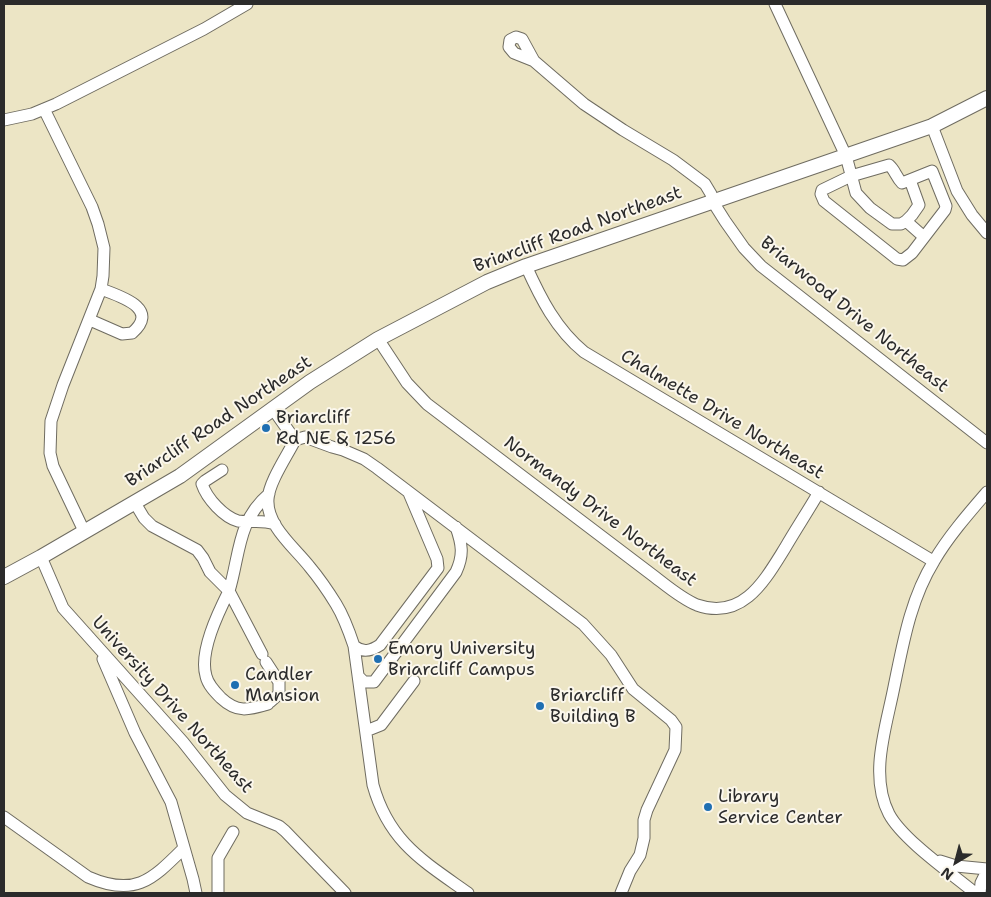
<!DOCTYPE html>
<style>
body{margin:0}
#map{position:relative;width:991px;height:897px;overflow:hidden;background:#ece5c5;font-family:"Shantell Sans",sans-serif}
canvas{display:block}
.frame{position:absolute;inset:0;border:5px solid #2b2b2b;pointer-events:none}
.north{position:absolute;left:931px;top:837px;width:50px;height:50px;-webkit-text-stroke:4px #fbf7ec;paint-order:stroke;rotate:217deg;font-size:14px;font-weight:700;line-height:20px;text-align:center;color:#2b2b2b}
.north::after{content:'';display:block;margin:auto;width:18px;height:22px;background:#2b2b2b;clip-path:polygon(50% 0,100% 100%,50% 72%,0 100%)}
</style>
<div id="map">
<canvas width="991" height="897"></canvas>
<div class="frame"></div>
<div class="north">N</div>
</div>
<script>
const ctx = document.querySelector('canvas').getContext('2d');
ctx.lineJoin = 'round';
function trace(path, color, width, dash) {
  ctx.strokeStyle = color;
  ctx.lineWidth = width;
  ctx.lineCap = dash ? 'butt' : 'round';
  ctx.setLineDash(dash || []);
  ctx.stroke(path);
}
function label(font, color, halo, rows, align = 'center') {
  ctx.font = font + ' "Shantell Sans",sans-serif';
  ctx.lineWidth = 4;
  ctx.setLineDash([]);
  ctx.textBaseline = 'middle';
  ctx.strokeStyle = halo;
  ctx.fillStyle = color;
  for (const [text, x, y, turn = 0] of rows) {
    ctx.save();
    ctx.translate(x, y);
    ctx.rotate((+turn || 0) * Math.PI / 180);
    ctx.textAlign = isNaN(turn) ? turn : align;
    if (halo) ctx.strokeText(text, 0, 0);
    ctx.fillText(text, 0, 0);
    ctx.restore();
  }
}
const minor = new Path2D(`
 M775 4 846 156 856 193 870 208 892 224H901L906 221 912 215 919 205 910 180
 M534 61 522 39 516 37 510 40 509 47 514 53 534 61 584 104 623 130 673 160 705 184 711 194 713 202 725 221 744 248 761 266 987 443
 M44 109 92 207 98 224 104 248 103 276 101 289 63 385 51 421 50 453 53 466 84 531
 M4 120 32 114 56 104 204 29 247 4
 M932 126 957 191 972 215 987 233
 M889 165C895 170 896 177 902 183L932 171 946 206 945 210 912 253 903 260 897 259 824 201 821 194 822 190 851 176Z
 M906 221 924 237
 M526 266C541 299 556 329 584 352L933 561
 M90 320 122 334 132 333C161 308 119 296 101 289
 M378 339 407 383 427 404 655 577C668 587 682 599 697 605 743 621 765 580 785 548 796 529 808 511 819 492
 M273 409 295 440C287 456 269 482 268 499 266 525 294 547 309 566 319 578 328 591 336 604 344 617 349 631 354 646L373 785C389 842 423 861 468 893
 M295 440 305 437 332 447 343 450 364 459 377 468 583 624 611 655 633 689 671 720 676 727 675 750 647 810 644 820V838L640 855 630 871 621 893
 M222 470 205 481 202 484C207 499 224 517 238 521 251 523 260 519 275 524
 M135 503 144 518 152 526 197 550 203 558 210 572 229 591C240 555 237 521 269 494
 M41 557 63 608 183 742 225 795 247 813 279 826 285 831 345 893
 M354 646C363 653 371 651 380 645L438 568 437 559 409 493
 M262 654 229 591C218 613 199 652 206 676 208 685 215 692 221 698 237 713 248 710 268 704
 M103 659 135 733 171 802 193 879 196 893
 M266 662 279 682V694L270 702
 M358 676 364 682H374L456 572C464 555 462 544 456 527
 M366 731 381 725 414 681
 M4 817 88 877C134 897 151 881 183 849
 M940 861 956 866 987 869
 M218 893V858L233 832
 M975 893C951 873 903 840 889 814 869 775 886 728 894 687 903 644 910 600 934 561 948 537 968 514 987 492
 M980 893 981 883 987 871`);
const major = new Path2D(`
 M4 577 41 557 180 476 310 382 378 339 487 282 526 266 932 126 987 98`);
trace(minor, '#6f6c61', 13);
trace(major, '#6f6c61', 16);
trace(minor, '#fff', 11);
trace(major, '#fff', 14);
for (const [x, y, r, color] of [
 [266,428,5,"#1f6fb2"],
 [378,659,5,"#1f6fb2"],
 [235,685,5,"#1f6fb2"],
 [540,706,5,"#1f6fb2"],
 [708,807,5,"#1f6fb2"]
]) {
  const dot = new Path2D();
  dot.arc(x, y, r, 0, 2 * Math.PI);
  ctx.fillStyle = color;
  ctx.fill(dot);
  trace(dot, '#fbf7ec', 2);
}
label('18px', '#2b2b2b', '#fbf7ec', [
 ["Briarcliff Road Northeast",578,230,-20],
 ["Briarwood Drive Northeast",854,315,39],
 ["Chalmette Drive Northeast",722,415,31],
 ["Briarcliff Road Northeast",219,422,-34],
 ["Normandy Drive Northeast",600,512,37],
 ["University Drive Northeast",172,705,48]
]);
label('18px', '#2b2b2b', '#fbf7ec', [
 ["Briarcliff",276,418],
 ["Rd NE & 1256",276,439],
 ["Emory University",388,649],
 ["Briarcliff Campus",388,670],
 ["Candler",245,675],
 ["Mansion",245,696],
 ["Briarcliff",550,696],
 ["Building B",550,717],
 ["Library",718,797],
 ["Service Center",718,818]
], 'left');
</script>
